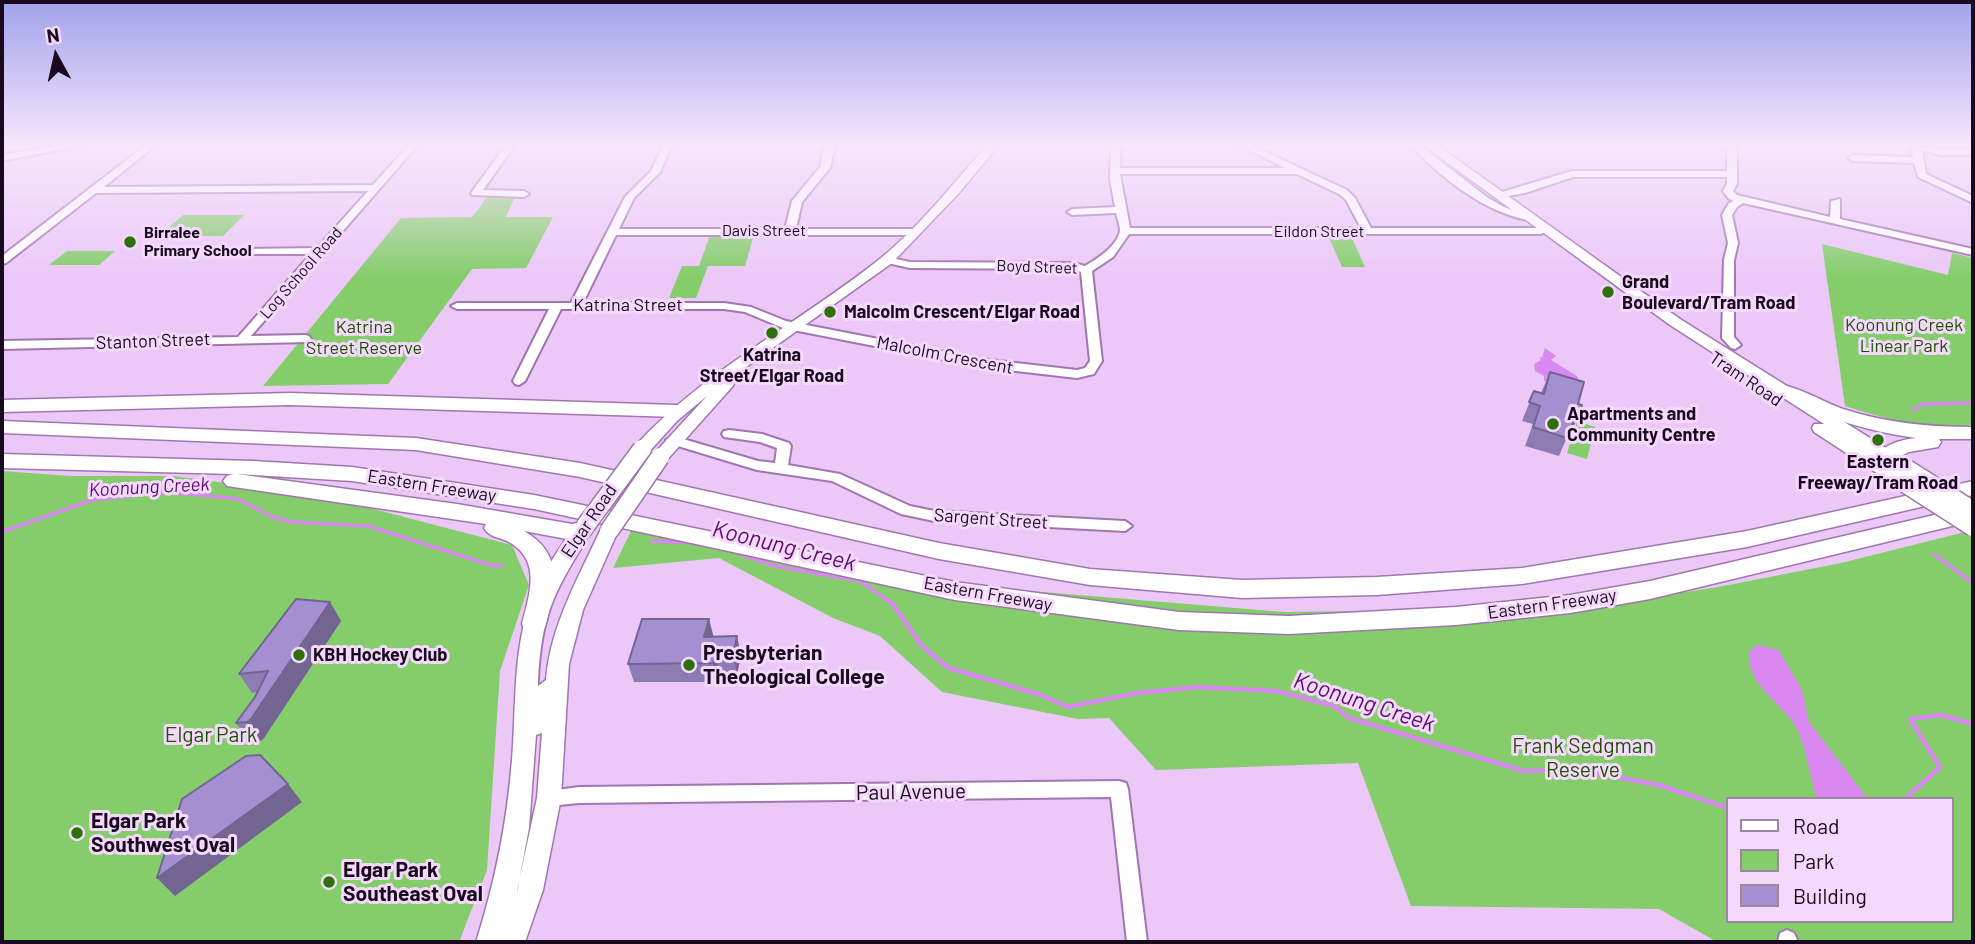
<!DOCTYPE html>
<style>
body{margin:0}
#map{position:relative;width:1975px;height:944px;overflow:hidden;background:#ecc8f8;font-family:Barlow,sans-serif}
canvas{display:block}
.frame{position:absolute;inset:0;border:4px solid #1a0a1f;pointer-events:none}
.legend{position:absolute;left:1726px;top:797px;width:228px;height:126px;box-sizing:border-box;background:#f4d9fd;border:2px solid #9d86a4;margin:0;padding:9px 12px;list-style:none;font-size:21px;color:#1a0a1f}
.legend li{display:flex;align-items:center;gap:14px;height:35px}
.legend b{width:35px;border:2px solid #9d86a4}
.north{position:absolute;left:21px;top:21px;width:70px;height:70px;-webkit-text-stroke:5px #f4d9fd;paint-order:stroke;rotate:352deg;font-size:19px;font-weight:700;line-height:28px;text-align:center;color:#1a0a1f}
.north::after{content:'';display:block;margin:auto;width:24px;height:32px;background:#1a0a1f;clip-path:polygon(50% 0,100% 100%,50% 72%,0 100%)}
</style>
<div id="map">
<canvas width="1975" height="944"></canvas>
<div class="frame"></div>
<ul class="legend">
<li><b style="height:9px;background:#fff"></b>Road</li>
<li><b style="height:19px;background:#84cd6a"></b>Park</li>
<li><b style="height:19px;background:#a490d0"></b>Building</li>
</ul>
<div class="north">N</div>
</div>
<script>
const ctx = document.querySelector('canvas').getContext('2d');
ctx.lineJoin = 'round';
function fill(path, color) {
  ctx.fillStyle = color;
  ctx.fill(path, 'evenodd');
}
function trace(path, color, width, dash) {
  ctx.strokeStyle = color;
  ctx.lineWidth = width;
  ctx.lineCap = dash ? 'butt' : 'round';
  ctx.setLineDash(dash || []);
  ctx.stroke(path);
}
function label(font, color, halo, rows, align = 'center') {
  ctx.font = font + ' Barlow,sans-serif';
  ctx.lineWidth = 6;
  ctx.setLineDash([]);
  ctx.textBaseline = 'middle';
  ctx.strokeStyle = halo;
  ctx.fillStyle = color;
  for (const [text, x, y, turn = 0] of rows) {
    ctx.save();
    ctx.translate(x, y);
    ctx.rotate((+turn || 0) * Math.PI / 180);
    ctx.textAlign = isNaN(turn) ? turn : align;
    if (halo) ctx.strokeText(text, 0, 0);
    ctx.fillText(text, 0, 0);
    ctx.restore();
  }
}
fill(new Path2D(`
 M488 196 515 197 506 217H553L526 268 472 269 388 384 263 386 401 218 472 217Z
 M183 215H244L223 236H159Z
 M710 235H754L745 266H708L696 298H669L682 266H699Z
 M1328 236H1351L1365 267H1342Z
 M1822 244 1948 275 1952 253 1973 258V425C1927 430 1888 420 1845 406Z
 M67 251H115L99 265H49Z
 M1577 421 1595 427 1587 459 1567 453Z
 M2 471 71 476H174L327 497 512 545 529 585 500 671 487 870 459 942H2Z
 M635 523 957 585 1284 612 1583 608 1718 587 1841 563 1965 532 1973 538V942H1717L1659 909 1411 906 1358 763 1156 770 1109 718 1078 719 942 692 880 636 833 618 719 558 613 568ZM1728 799H1952V921H1728Z`), '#84cd6a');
fill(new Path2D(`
 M1545 348 1556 356 1551 360 1577 376 1582 390 1544 381V376L1535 371 1534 364 1541 360 1539 357 1542 358Z
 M1758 645 1779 650 1802 690 1809 722 1868 799H1817C1811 780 1804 738 1794 724 1778 700 1746 684 1749 651Z`), '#d988f2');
trace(new Path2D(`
 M1913 410 1923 404 1973 403
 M2 532 92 500 157 493 191 494 238 499 273 517 291 522 368 526 494 566 502 565
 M651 541 696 543
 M734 552 774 566 860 581 893 604
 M1934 554 1973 583`), '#d988f2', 3.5);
trace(new Path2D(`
 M891 602 922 646 949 668 1038 694 1068 707 1137 693 1197 687 1276 691 1334 706 1349 718 1524 771 1578 770 1659 785 1728 808
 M1905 799 1940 767 1910 719 1941 715 1973 724`), '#d988f2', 4.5);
const minor = new Path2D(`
 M60 145H83L2 161V155Z
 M146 145H156L104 187 373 185 409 145H418L251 336 305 335 309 336 311 339 309 342 2 349V341L238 337 311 254H247L243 253V249L317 248 368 191 96 193 6 263 2 264V256Z
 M506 145H515L483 190 524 191 529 194 524 197 472 195 471 193Z
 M663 145H672L660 172 634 198 619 229H785L792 201 820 167 825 145H835L830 168 802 202 796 229H913L918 232 913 235H616L583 303H724L751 307 786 321 981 359 1077 370 1085 368 1090 361 1081 272 1073 269 910 268 883 262 882 260 887 257 910 262 1074 263 1085 266C1097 259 1118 246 1120 230 1120 225 1117 218 1116 213L1072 215 1067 212 1072 209 1115 207 1110 179 1111 145H1121L1120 168H1285L1239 145H1251L1347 190 1355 198 1371 228H1541L1546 231 1541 234H1129L1113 257 1092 271 1102 361 1094 374 1077 378 981 367 783 328 745 312 724 309H561L525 381 519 385 515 384 513 381 549 309H457L451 306 457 303H571L625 197 651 171ZM1120 174H1297L1339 194 1346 200 1361 228H1130Z
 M1410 145H1420L1488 198 1504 207 1533 217 1528 220C1484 212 1440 177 1410 145Z
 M1727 145H1737V184L1733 191 1737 195 1830 217 1831 201 1840 199V219L1973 249V255L1743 203 1737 207 1732 215 1738 243 1734 260V337L1741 345 1735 349 1731 348 1722 338 1724 260 1728 243 1722 215 1729 203 1734 201 1729 199 1723 191 1727 184V177H1573L1525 193 1497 198 1492 195 1572 171H1727Z
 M1911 145 1941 149H1973V155H1941L1922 150 1926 174 1973 196V203L1918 177 1914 163 1853 161 1848 158 1853 155 1913 157Z
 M729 430 762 434 789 443 791 446 788 465 840 474 910 506 934 511 1125 521 1132 526 1125 531 934 521 901 514 832 481 757 470 668 443 666 440 673 436 758 461 775 463 777 448 760 442 724 437 722 434 724 431Z
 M1119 781 1126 783 1128 789 1147 942H1127L1111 797 579 803 549 806 542 804 540 798 542 792 579 787Z
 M1787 930 1794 933 1798 942H1778L1780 933Z`);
const major = new Path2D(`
 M987 145H999L959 193 892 263 728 380 734 384 732 387 666 461H654L651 457 707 396 677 421 648 453H636L633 449 636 445C707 368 800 323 881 258 918 228 955 182 987 145Z
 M1423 145H1437L1680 319 1913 465 1916 469 1913 473 1907 475 1896 470 1898 473 1895 477H1883L1814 432 1812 428 1814 424H1824L1670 325Z
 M586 519 593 520 595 525C557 589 541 608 538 686L546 680C550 627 578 578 600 531L602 526H616L618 531 583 610 569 664 561 798 543 890 525 942H476C495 882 507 823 512 760 516 712 513 660 527 613 537 579 559 549 579 520ZM542 733 537 798 517 890V892L529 828 536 735Z`);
const highway = new Path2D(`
 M1787 386C1806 391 1824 402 1843 409 1886 423 1928 427 1973 427V439H1939L1941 442 1938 447 1909 452 1887 463 1880 461 1877 456C1886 443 1901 440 1916 438 1868 432 1824 417 1780 396L1777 392 1780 388Z
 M290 393 677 405 684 407 687 411 684 415 677 417 290 405 2 412V400Z
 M2 421 416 438 580 463 939 543 1090 569 1242 580 1377 577 1522 568 1747 531 1973 481V495L1747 547 1522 584 1377 595 1242 598 1090 585 939 559 580 477 416 450 2 433Z
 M2 454 253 461 352 467 534 495 955 582 1179 612 1289 616 1456 607 1570 595 1650 581 1973 506V521L1650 599 1570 613 1456 625 1289 634 1179 630 955 600 534 509 352 481 237 474 457 504 572 524 582 522 590 525 593 530 590 535 572 540 524 531C564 554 555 585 546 624L543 631 534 633 525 631 522 624C530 593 542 559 507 541 498 537 489 537 484 528L486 524 227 486 223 481 227 476 233 474 2 468Z`);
trace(minor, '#a076ae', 4);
trace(major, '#a076ae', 3);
trace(highway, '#a076ae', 3);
fill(minor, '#fff');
fill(major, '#fff');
fill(highway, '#fff');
const majorBridge = new Path2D(`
 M1907 469 1973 511
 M1889 473 1973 527
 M586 525 642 449
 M609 531 660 457`);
trace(majorBridge, '#a076ae', 21, []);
trace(majorBridge, '#fff', 18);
fill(new Path2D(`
 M1550 372 1578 404V417L1570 436 1568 435 1559 456 1525 446 1533 424 1522 421 1534 391 1541 393Z
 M330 602 341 621 264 738 261 741H250L236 723 258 692 252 693 239 674Z
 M714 636 741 655 737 674H720L718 682H634L628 664Z`), '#8d7cb3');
fill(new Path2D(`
 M330 602 341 621 264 738 261 741 247 722Z
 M709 619 714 638 704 637Z
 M737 636 741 655 737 674 733 656Z
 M715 656 720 674 718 682 713 663Z
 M288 784 302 802 175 896 157 878Z`), '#736592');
const building = new Path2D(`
 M1550 372 1584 382 1578 404 1582 405 1578 417 1575 416 1567 438 1533 427 1540 406 1529 402 1534 391 1544 394Z
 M296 599 330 602 251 719 247 722 236 723 255 697 268 671 239 674Z
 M642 619H709L704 637 737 636 733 656H715L713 663 628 664Z
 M260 755 288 784 157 878 182 799 246 756Z`);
fill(building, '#a490d0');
trace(building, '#736592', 2);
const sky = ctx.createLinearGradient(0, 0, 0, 278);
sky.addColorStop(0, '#a2a2ec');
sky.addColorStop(0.52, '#f6e6fc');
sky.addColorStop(1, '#f6e6fc00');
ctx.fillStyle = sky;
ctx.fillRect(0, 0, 1975, 278);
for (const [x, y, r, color] of [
 [130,242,7,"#2e700a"],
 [1608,292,7,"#2e700a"],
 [830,312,7,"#2e700a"],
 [772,333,7,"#2e700a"],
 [1553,424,7,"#2e700a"],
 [1878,440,7,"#2e700a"],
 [299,655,7,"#2e700a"],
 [689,665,7,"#2e700a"],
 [77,833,7,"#2e700a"],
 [329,882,7,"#2e700a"]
]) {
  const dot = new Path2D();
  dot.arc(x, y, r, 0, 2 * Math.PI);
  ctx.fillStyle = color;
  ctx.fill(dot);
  trace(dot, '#f4d9fd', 2.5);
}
label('16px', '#1a0a1f', '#f4d9fd', [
 ["Davis Street",764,231],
 ["Eildon Street",1319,232],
 ["Boyd Street",1037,267,2],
 ["Log School Road",301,273,-49]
]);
label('bold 16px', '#1a0a1f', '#f4d9fd', [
 ["Birralee",144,233],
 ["Primary School",144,251]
], 'left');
label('bold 18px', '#1a0a1f', '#f4d9fd', [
 ["Grand",1622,282],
 ["Boulevard/Tram Road",1622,303],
 ["Malcolm Crescent/Elgar Road",844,312],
 ["Katrina",772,355,"center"],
 ["Street/Elgar Road",772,376,"center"],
 ["Apartments and",1567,414],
 ["Community Centre",1567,435],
 ["Eastern",1878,462,"center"],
 ["Freeway/Tram Road",1878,483,"center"],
 ["KBH Hockey Club",313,655]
], 'left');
label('18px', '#1a0a1f', '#f4d9fd', [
 ["Katrina Street",628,305],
 ["Stanton Street",153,341,-2],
 ["Malcolm Crescent",945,355,11],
 ["Tram Road",1746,379,34],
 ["Eastern Freeway",432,486,9],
 ["Sargent Street",991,519,4],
 ["Elgar Road",589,521,-56],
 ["Eastern Freeway",988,594,10],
 ["Eastern Freeway",1552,604,-8]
]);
label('18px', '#1f5302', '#f4d9fd', [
 ["Koonung Creek",1904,325],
 ["Linear Park",1904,346],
 ["Katrina",364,327],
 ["Street Reserve",364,348]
]);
label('italic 19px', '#5c0e70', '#f4d9fd', [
 ["Koonung Creek",149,487,-3]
]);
label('bold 21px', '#1a0a1f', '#f4d9fd', [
 ["Presbyterian",703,653],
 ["Theological College",703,677],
 ["Elgar Park",91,821],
 ["Southwest Oval",91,845],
 ["Elgar Park",343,870],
 ["Southeast Oval",343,894]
], 'left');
label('21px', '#1f5302', '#f4d9fd', [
 ["Elgar Park",211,735],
 ["Frank Sedgman",1583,746],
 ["Reserve",1583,770]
]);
label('21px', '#1a0a1f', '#f4d9fd', [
 ["Paul Avenue",911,792,-1]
]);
label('italic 23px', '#5c0e70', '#f4d9fd', [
 ["Koonung Creek",784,546,14],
 ["Koonung Creek",1364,702,18]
]);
</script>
